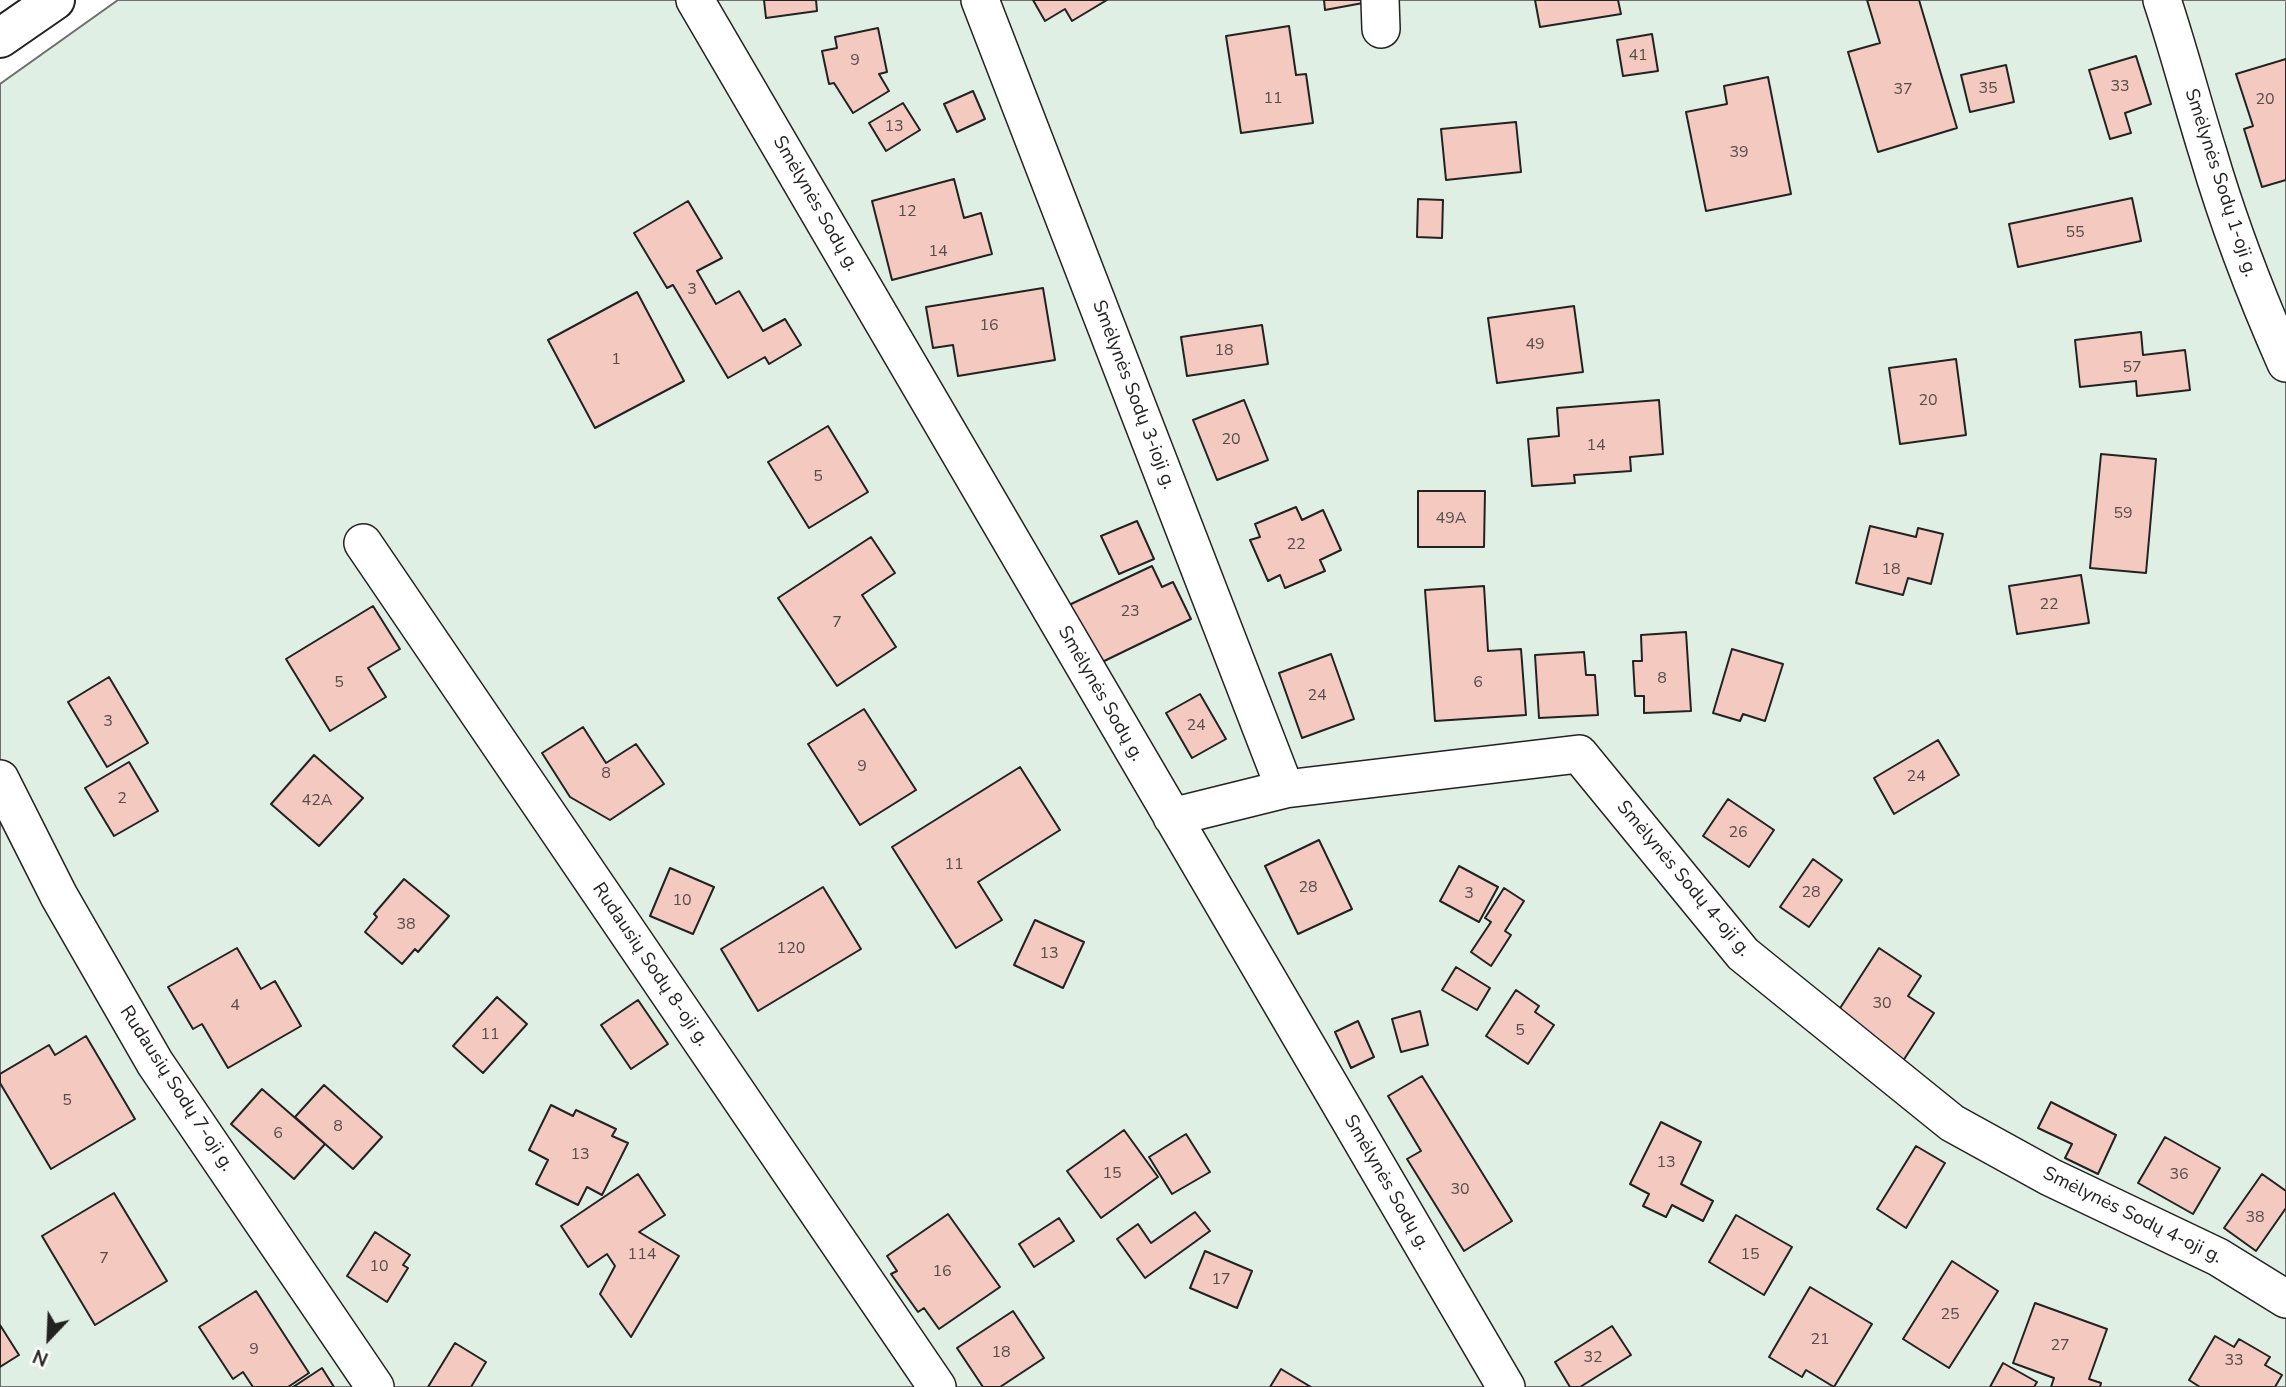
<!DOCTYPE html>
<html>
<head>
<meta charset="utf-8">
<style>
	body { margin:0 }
	#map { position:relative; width:2286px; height:1387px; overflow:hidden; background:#fff; font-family:"Nunito Sans",sans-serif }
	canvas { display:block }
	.north { position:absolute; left:14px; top:1303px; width:70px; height:70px; -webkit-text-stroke:5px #fff; paint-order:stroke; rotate:203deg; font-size:19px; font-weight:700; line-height:28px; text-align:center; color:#222 }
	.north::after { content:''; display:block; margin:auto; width:24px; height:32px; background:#222; clip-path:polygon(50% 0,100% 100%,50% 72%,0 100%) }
</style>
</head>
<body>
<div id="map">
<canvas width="2286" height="1387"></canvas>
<div class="north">N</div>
</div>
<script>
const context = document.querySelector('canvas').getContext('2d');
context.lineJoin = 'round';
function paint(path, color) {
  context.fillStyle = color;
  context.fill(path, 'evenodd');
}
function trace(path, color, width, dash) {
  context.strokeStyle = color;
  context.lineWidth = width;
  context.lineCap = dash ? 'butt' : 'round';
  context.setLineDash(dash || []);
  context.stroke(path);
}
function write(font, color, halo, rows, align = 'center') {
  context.font = font + ' "Nunito Sans",sans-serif';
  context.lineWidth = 5;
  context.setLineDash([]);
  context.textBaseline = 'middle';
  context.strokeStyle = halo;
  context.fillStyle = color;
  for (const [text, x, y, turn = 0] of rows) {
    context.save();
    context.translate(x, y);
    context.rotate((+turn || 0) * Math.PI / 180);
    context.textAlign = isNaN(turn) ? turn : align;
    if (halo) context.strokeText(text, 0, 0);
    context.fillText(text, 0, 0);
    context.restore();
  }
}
const green = new Path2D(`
	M118,0h2168v1387h-2286v-1303z`);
paint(green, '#e0efe3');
trace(green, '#6f6f6f', 2);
const building = new Path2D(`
	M764,0h52l1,11 -51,7z
	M1033,0h74l-35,21 -7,-12 -20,12z
	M1324,0h39v3l-38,7z
	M1535,0h83l3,14 -81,13z
	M1867,0h52l38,128 -79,24 -30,-100 32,-9z
	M1289,26l7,49 10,-1 7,49 -72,10 -15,-97z
	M878,28l9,44 -8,2 10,17 -36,22 -19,-30 -5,1 -7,-33 15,-3 -2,-11z
	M1652,34l6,37 -35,5 -6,-36z
	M2136,56l15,48 -26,9 6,20 -21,6 -21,-69z
	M2286,59v121l-24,7 -18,-58 9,-3 -17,-52z
	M2006,65l8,37 -44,10 -9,-37z
	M1768,77l23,117 -85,17 -20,-99 41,-8 -3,-18z
	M973,91l12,28 -28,13 -13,-28z
	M903,103l17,27 -34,21 -17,-28z
	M1516,122l5,50 -75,8 -5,-51z
	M954,179l10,39 17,-5 11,41 -100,26 -20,-79z
	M2132,198l9,43 -123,26 -9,-43z
	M1418,199l25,1 -1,38 -25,-1z
	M688,201l34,57 -25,13 19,33 23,-13 24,40 22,-12 16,26 -32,19 -4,-7 -37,21 -55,-93 -6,3 -33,-55z
	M1043,288l12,72 -97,16 -5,-31 -20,3 -7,-41z
	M637,292l47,89 -89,47 -47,-88z
	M1574,306l9,66 -86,11 -9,-65z
	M1262,325l6,39 -81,12 -6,-39z
	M2141,332l2,23 42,-5 5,40 -53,6 -1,-15 -56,6 -5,-47z
	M1956,359l10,76 -66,9 -11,-76z
	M1244,400l24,60 -51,20 -24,-60z
	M1659,400l4,54 -33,3 1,14 -57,4 1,8 -43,3 -4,-47 31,-3 -2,-28z
	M828,426l40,66 -59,36 -41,-66z
	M2101,454l55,5 -10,114 -56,-5z
	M1418,491h67l-1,56h-66z
	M1296,507l6,13 21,-10 18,40 -21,10 5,11 -40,17 -5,-13 -12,6 -18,-41 10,-3 -5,-13z
	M1137,521l17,38 -35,15 -18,-38z
	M1870,526l46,11 2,-9 25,6 -12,50 -23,-6 -5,17 -47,-12z
	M871,537l24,36 -33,22 34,52 -59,39 -59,-88z
	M1152,566l10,21 11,-5 18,37 -93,45 -29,-59z
	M2081,575l8,48 -72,11 -8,-48z
	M1484,586l4,65 33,-2 5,66 -91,6 -10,-131z
	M373,606l27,43 -32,19 18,29 -56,34 -44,-72z
	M1686,632l5,79 -47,2v-17h-9l-2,-35h9l-1,-26z
	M1732,649l51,15 -18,57 -22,-7 -3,7 -27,-8z
	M1584,652l2,23h9l3,40 -59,3 -4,-63z
	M1331,654l23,65 -52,19 -23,-65z
	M109,677l39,66 -41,24 -39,-65z
	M1200,694l26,45 -34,19 -26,-45z
	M864,709l52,81 -56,35 -52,-81z
	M583,727l23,36 30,-19 28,40 -54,36 -40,-23 -28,-44z
	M1938,740l21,35 -65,39 -20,-36z
	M314,755l49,43 -44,48 -48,-42z
	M129,762l29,49 -44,25 -29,-48z
	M1020,767l40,63 -82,52 24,38 -46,28 -64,-101z
	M1728,799l46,31 -25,37 -46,-31z
	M1319,840l33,69 -54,25 -33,-68z
	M1813,859l29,21 -33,47 -29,-20z
	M1459,866l39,21 -19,35 -39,-21z
	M670,868l44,19 -21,47 -43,-18z
	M404,879l45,37 -31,36 -3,-3 -13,15 -37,-32 12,-15 -3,-3z
	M823,887l38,62 -103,62 -37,-62z
	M1504,888l20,13 -19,30 6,4 -20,31 -20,-14 20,-30 -6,-4z
	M1035,920l49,22 -21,46 -49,-23z
	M237,948l24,41 14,-8 26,45 -73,42 -26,-44 -9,5 -25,-42z
	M1879,948l42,28 -13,20 26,17 -33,51 -68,-45z
	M1456,967l34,21 -13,22 -35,-20z
	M1516,990l23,16 -4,6 19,13 -26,39 -42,-28z
	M497,997l30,27 -44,49 -30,-27z
	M638,1000l30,44 -37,25 -30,-44z
	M1420,1011l8,34 -27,7 -9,-33z
	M1358,1021l16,36 -23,11 -16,-36z
	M86,1036l49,83 -84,50 -51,-86v-9l49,-29 6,10z
	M1422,1076l90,145 -48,30 -57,-92 14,-8 -33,-55z
	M324,1085l58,52 -29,32 -58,-52z
	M262,1089l63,55 -31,35 -63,-55z
	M2051,1102l65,33 -18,39 -33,-16 7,-14 -34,-16z
	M551,1105l22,11 3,-6 40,19 -4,7 16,7 -26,52 -15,-8 -9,18 -42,-21 12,-24 -19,-10z
	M1661,1122l40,20 -20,42 32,17 -10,20 -31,-16 -6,12 -23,-11 6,-12 -19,-10z
	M1124,1130l34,47 -57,41 -34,-47z
	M1186,1134l24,38 -38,22 -23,-37z
	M2165,1137l55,31 -27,46 -55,-31z
	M1916,1146l29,17 -39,65 -29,-19z
	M638,1174l27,41 -26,17 40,24 -48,81 -31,-43 15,-28 -8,-12 -19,13 -27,-41z
	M2262,1174l24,17v17l-30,43 -32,-23z
	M114,1193l53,88 -72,44 -53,-89z
	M1195,1212l15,19 -65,47 -28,-39 21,-15 13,19z
	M948,1214l52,73 -61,42 -15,-21 -6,4 -27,-38 6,-3 -10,-15z
	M1736,1215l56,32 -28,48 -55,-33z
	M1059,1218l15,23 -40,26 -15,-23z
	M375,1232l35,23 -7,10 5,3 -21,34 -40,-26z
	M1205,1251l47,20 -15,37 -47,-20z
	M1952,1261l46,30 -49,77 -46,-29z
	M1810,1287l62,37 -38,63 -28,-17 -4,7 -33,-20z
	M256,1291l53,82 -21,14h-35l-10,-15 -10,7 -34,-52z
	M2035,1303l72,26 -18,50 12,4 -1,4h-49l3,-9 -41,-15z
	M1013,1311l31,47 -44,29h-17l-26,-39z
	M0,1325l19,30 -19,12z
	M1612,1326l19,29 -51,32h-10l-15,-25z
	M2215,1336l19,11 5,-8 31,18 -5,8 17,10 -7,12h-75l-11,-7z
	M455,1343l31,19 -15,25h-43z
	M2003,1363l34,19 -3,5h-44z
	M322,1368l12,19h-41z
	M1281,1369l30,18h-41z`);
paint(building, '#f3c9c0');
trace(building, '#222', 2);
const minor = new Path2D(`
	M695,0l811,1387
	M980,0l305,789
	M1380,0l1,29
	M2162,0c17,51 30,102 46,153 21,72 48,142 78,210
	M363,543l574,844
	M0,779l59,117 96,167 220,324
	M1172,817l113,-28 294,-35 164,200 209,169 98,54 168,80 68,42`);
const primary = new Path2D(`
	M0,38l55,-38`);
trace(minor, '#222', 40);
trace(primary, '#222', 42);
trace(minor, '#fff', 37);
trace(primary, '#fff', 38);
write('16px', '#564c4a', null, [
	["41",1638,56],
	["9",855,61],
	["33",2120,87],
	["35",1988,89],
	["37",1903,90],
	["11",1273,99],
	["20",2265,100],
	["13",894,127],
	["39",1739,153],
	["12",907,212],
	["55",2075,233],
	["14",938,252],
	["3",692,290],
	["16",989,326],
	["49",1535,345],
	["18",1224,351],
	["1",616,360],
	["57",2132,368],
	["20",1928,401],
	["20",1231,440],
	["14",1596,446],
	["5",818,477],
	["59",2123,514],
	["49A",1451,519],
	["22",1296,545],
	["18",1891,570],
	["22",2049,605],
	["23",1130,612],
	["7",837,623],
	["8",1662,679],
	["5",339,683],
	["6",1478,683],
	["24",1317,696],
	["3",108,722],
	["24",1196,726],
	["9",862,767],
	["8",606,774],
	["24",1916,777],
	["2",122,799],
	["42A",317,801],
	["26",1738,833],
	["11",954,865],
	["28",1308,888],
	["28",1811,893],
	["3",1469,894],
	["10",682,901],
	["38",406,925],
	["120",791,949],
	["13",1049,954],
	["30",1882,1004],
	["4",235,1006],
	["5",1520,1031],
	["11",490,1035],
	["5",67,1101],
	["8",338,1127],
	["6",278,1134],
	["13",580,1155],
	["13",1666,1163],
	["15",1112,1174],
	["36",2179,1175],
	["30",1460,1190],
	["38",2255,1218],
	["114",642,1255],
	["15",1750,1255],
	["7",104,1259],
	["10",379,1267],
	["16",942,1272],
	["17",1221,1280],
	["25",1950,1315],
	["21",1820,1340],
	["27",2060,1346],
	["9",254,1350],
	["18",1001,1353],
	["32",1593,1358],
	["33",2234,1361]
]);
write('19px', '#222', '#fff', [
	["Smėlynės Sodų 1-oji g.",2220,183,72],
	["Smėlynės Sodų g.",815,204,60],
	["Smėlynės Sodų 3-ioji g.",1133,395,69],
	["Smėlynės Sodų g.",1100,694,60],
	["Smėlynės Sodų 4-oji g.",1683,879,50],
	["Rudausių Sodų 8-oji g.",650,965,56],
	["Rudausių Sodų 7-oji g.",176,1089,57],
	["Smėlynės Sodų g.",1386,1183,60],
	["Smėlynės Sodų 4-oji g.",2132,1216,26]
]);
</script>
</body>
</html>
